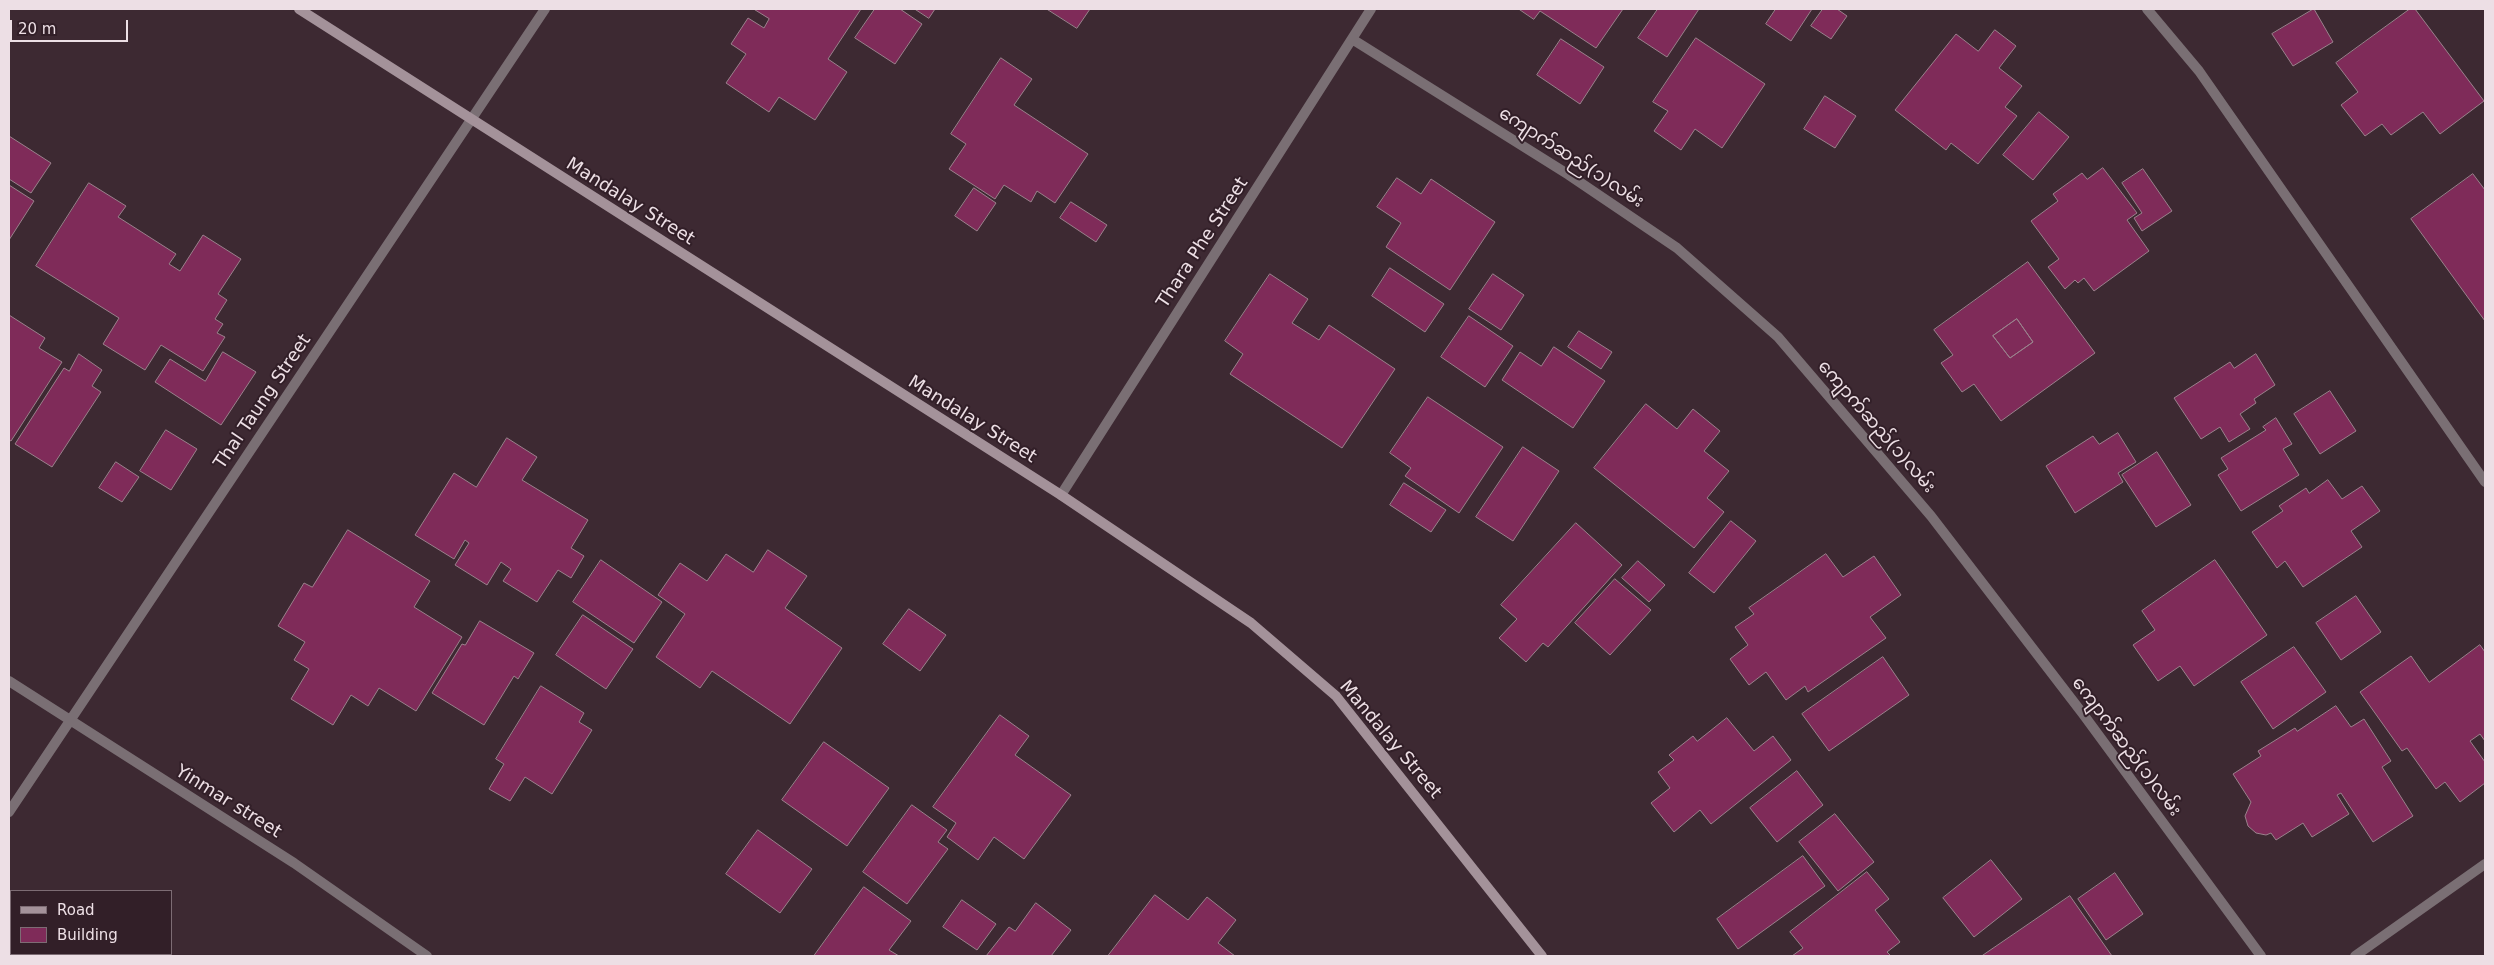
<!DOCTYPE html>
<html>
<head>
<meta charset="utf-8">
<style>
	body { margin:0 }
	#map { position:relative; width:2494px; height:965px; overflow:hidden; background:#3d2932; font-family:"DejaVu Sans",sans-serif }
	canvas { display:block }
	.frame { position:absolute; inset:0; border:10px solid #eddfe5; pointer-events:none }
	.legend { position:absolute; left:10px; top:890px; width:162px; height:65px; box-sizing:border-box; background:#321f28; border:1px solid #7d6c74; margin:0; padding:6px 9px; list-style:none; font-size:15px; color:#eddfe5 }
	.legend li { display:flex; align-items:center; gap:10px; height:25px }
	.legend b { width:25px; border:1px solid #7d6c74 }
	.scale { position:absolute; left:10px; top:20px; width:118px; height:22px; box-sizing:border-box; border:2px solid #eddfe5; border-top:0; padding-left:6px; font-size:15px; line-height:18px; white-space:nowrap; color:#eddfe5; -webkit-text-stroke:4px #321f28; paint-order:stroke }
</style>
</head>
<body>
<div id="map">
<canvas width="2494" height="965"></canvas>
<div class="frame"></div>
<ul class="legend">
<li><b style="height:6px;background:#a4929a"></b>Road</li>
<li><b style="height:14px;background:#7f2b59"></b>Building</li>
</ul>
<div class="scale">20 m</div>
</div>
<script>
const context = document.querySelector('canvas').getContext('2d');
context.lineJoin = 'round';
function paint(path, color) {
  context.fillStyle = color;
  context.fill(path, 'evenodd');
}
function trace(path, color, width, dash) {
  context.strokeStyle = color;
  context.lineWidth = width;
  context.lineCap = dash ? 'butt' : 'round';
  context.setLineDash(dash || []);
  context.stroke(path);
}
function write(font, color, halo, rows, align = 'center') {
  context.font = font + ' "DejaVu Sans","Noto Sans Myanmar",sans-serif';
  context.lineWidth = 4;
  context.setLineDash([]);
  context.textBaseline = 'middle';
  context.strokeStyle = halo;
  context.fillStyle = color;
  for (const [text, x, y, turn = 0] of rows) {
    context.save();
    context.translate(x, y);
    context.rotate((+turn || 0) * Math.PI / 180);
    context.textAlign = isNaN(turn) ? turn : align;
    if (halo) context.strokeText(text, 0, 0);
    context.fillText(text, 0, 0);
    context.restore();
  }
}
const building = new Path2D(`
	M754,9h107l-33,50 19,13 -32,48 -36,-23 -10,15 -43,-29 20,-29 -15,-10 17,-26 16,10 5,-9z
	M875,9h25l22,15 -27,40 -40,-26z
	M915,9h20l-6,9z
	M1047,9h43l-13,19z
	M1519,9h104l-27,39 -56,-37 -6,8z
	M1658,9h41l-32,48 -29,-19z
	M1776,9h36l-21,32 -25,-17z
	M1823,9h14l10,7 -16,23 -20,-13z
	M2314,9l19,33 -40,24 -21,-32z
	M2410,9h5l69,92 -44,33 -17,-22 -32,23 -9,-11 -17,12 -24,-31 17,-13 -22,-29z
	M1995,30l21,16 -17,22 23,18 -17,21 12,9 -39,48 -27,-21 -5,7 -51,-40 61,-76 22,17z
	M1696,38l69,46 -43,64 -27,-19 -14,21 -27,-19 14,-20 -15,-9z
	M1561,39l43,28 -24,37 -43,-29z
	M1001,58l31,21 -18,26 74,49 -33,49 -18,-12 -6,11 -27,-17 -9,14 -46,-30 17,-25 -15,-10z
	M1825,96l31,20 -21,32 -31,-19z
	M2039,112l30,25 -36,43 -30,-25z
	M9,136l42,27 -20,30 -22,-14z
	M2103,168l34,45 -10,7 22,31 -55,40 -10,-13 -6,5 -3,-3 -10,9 -17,-22 11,-8 -28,-38 27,-20 -5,-7 29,-21 5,6z
	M2143,169l29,42 -30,20 -8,-13 8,-5 -20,-30z
	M2473,174l12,16v131l-74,-102z
	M1397,178l24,16 10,-15 64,43 -45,68 -64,-43 15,-24 -24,-16z
	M89,183l37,23 -8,11 58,37 -7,10 11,7 23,-36 38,24 -23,35 9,6 -12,19 8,5 -6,9 8,4 -22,34 -42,-26 -16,25 -42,-26 16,-26 -83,-52z
	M9,185l25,16 -25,39z
	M974,188l22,15 -19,28 -22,-15z
	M1071,202l36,23 -11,17 -36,-24z
	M2028,262l67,91 -94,68 -27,-37 -12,8 -21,-29 12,-8 -19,-25zM2017,319l16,23 -23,16 -17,-22z
	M1390,268l54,36 -19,28 -53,-36z
	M1270,274l38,25 -16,24 27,17 10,-15 66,44 -53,79 -112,-74 13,-20 -18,-13z
	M1493,274l31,21 -23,35 -32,-21z
	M9,315l36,23 -6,10 23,14 -51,79 -2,-1z
	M1469,316l44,30 -28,41 -44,-30z
	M2017,319l16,23 -23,16 -17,-22z
	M1579,331l33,21 -11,17 -33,-22z
	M1554,347l51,34 -32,47 -71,-48 18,-28 21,14z
	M223,352l33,20 -35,53 -66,-43 15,-23 35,22z
	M79,354l23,16 -10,16 9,6 -49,75 -37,-23 49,-76 5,3z
	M2256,354l19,31 -21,14 2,4 -16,11 10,15 -21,13 -9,-15 -19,12 -27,-41 56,-36 4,6z
	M2330,391l26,40 -36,23 -26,-40z
	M1428,397l75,50 -44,66 -54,-37 6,-8 -21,-15z
	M1646,404l31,25 16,-20 27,22 -16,20 25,20 -22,27 17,14 -30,36 -100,-80z
	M2276,418l16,26 -9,5 16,26 -58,36 -23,-36 10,-6 -7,-11 45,-28 -3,-3z
	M166,430l31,19 -26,41 -31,-19z
	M2118,433l18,29 -18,11 5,9 -48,31 -29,-47 47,-30 6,8z
	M507,438l30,19 -15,23 66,40 -17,28 13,8 -13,22 -13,-8 -21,32 -34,-21 8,-12 -10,-7 -14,23 -32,-20 14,-22 -4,-3 -11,19 -39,-24 39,-62 22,14z
	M1523,447l36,24 -46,70 -37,-24z
	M2157,452l34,53 -35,22 -34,-52z
	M116,462l23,15 -17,25 -23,-14z
	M2328,480l14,19 20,-13 18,25 -29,20 11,16 -59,40 -18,-26 -8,7 -25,-36 31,-21 -4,-5 27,-18 3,5z
	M1404,483l42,27 -15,22 -41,-27z
	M1731,521l25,20 -42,52 -25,-20z
	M1576,523l46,42 -74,82 -5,-4 -17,19 -27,-24 18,-19 -16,-14z
	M348,530l82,51 -16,26 48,30 -46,74 -37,-23 -11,18 -17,-11 -18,30 -42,-26 18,-30 -15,-9 11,-18 -27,-16 26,-43 8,4z
	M768,550l39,26 -22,32 57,40 -52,76 -78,-53 -12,17 -44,-31 29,-43 -27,-19 22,-32 27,18 19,-27 27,18z
	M1826,554l17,23 31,-21 27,39 -31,22 16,21 -78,54 -3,-6 -19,14 -20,-28 -17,13 -19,-26 18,-14 -13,-18 19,-13 -5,-6z
	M601,560l61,42 -28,41 -61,-41z
	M2215,560l52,75 -73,51 -14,-20 -22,15 -25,-36 22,-15 -13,-19z
	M1638,561l27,24 -16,17 -27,-24z
	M1615,579l36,31 -41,45 -35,-32z
	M2356,596l25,36 -40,28 -25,-37z
	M909,609l37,26 -26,36 -37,-27z
	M583,615l50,34 -27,40 -50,-34z
	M480,621l54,32 -16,26 -4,-3 -30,49 -52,-32 30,-49 3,1z
	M2480,645l5,7v89l-5,-7 -10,7 15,21v21l-25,19 -15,-20 -9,7 -29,-41 -5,3 -42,-59 51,-36 18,26z
	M2294,647l32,45 -53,37 -32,-47z
	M1883,657l26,38 -80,56 -27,-37z
	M541,686l43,27 -5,9 13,8 -40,64 -27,-17 -15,24 -21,-12 15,-25 -8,-5z
	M2336,706l15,21 13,-8 27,42 -9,6 31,49 -40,26 -32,-49 -4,2 12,19 -37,23 -9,-14 -27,17 -5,-7 -5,2 -10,-2 -8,-7 -3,-10 6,-14 -18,-28 28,-18 -3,-5 37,-23 2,3z
	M1000,715l29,21 -14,19 56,40 -47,64 -30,-22 -16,23 -31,-23 9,-14 -23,-16z
	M1727,718l27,33 19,-15 18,24 -80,64 -11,-14 -26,22 -23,-29 19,-15 -12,-16 16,-12 -5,-5 24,-19 4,5z
	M824,742l65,46 -42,58 -65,-46z
	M1797,771l26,34 -46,37 -27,-34z
	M912,805l35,25 -9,12 10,7 -41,55 -44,-32z
	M1835,814l39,48 -36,29 -39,-49z
	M758,830l54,39 -32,44 -54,-39z
	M1803,856l22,30 -87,63 -21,-30z
	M1991,860l31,39 -48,38 -31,-39z
	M1867,872l22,27 -14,11 25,32 -13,10 4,4h-99l11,-8 -13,-16z
	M2115,873l28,41 -37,26 -28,-41z
	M864,887l47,34 -22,29 10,6h-85z
	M1155,895l33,25 19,-23 29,23 -18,23 17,13h-127z
	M2070,896l42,60h-130z
	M962,900l34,24 -19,26 -34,-23z
	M1036,903l35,27 -20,26h-65l23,-29 6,4z
	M38,954h41l-2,2h-41z`);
paint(building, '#7f2b59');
trace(building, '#9a818c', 1);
trace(new Path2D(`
	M2147,9l52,62 286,411
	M1352,39l217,136 108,73 101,89 153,179 152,198 178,242
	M1061,495l310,-486
	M9,681l285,182 133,93
	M9,812l536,-803
	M2355,956l130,-92`), '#7a6f74', 10);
trace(new Path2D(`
	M299,9l762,486 190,128 85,73 206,260`), '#a4929a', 10);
write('18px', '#eddfe5', '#321f28', [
	["ကျောက်ဆည်(၁)လမ်း",1571,158,33],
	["Mandalay Street",630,202,32],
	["Thara Phe Street",1203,243,-57],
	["Thal Taung Street",263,402,-56],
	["Mandalay Street",972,420,32],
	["ကျောက်ဆည်(၁)လမ်း",1876,427,49],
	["Mandalay Street",1390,740,50],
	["ကျောက်ဆည်(၁)လမ်း",2126,747,53],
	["Yinmar street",228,802,32]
]);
</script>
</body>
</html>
